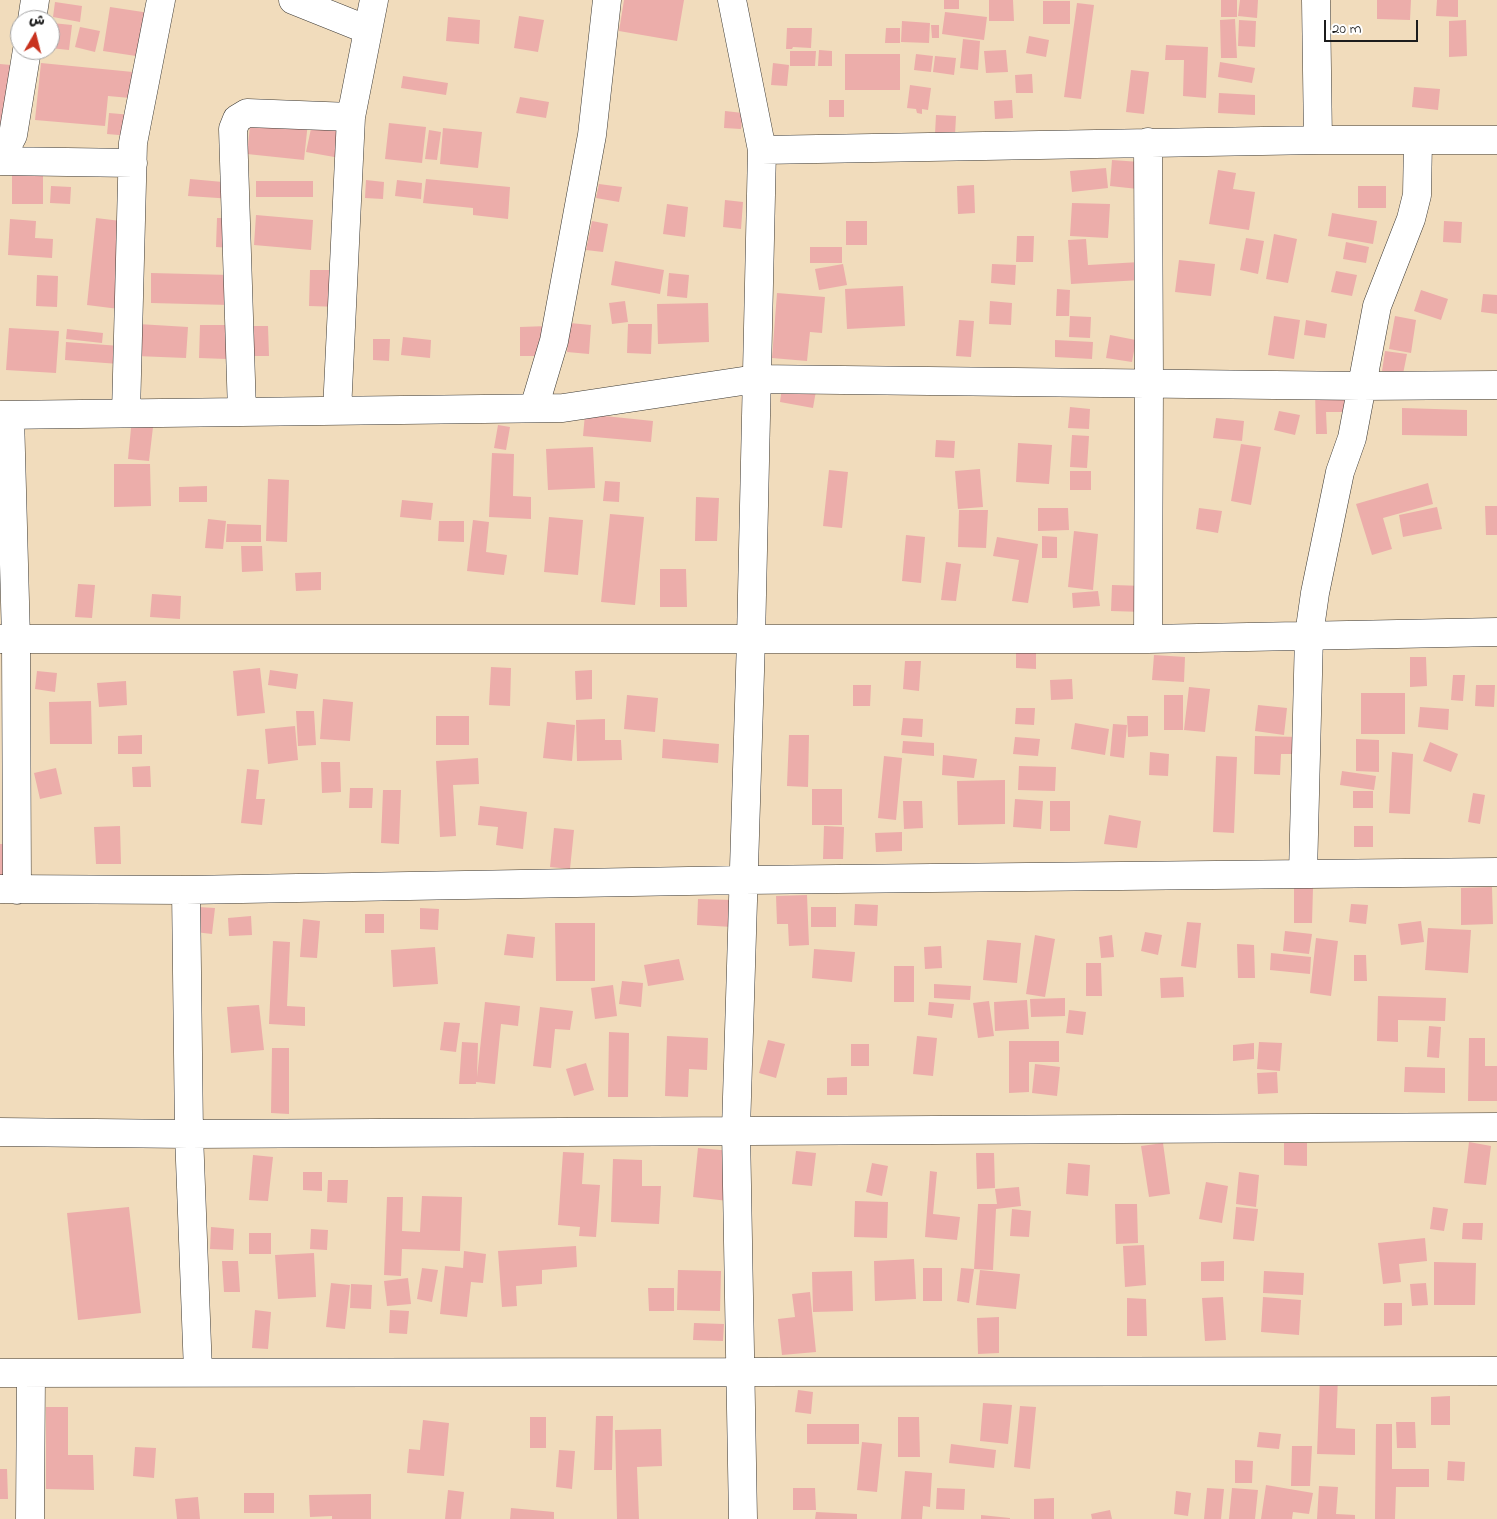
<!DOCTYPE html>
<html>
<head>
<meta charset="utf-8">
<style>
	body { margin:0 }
	#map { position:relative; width:1497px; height:1519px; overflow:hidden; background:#f1dcbc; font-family:"Indie Flower","Playpen Sans Arabic",sans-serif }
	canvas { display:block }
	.north { position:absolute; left:10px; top:10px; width:50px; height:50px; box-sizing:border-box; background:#fff; border:1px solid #a4a4a4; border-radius:50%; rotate:8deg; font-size:14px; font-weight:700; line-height:20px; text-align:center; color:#1c1c1c }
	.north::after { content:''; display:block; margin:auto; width:18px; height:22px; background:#c8321e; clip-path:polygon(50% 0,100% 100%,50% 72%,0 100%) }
	.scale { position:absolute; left:1324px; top:20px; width:94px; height:22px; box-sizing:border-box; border:2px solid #1c1c1c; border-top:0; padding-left:6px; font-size:15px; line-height:18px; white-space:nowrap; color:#1c1c1c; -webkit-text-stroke:4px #fff; paint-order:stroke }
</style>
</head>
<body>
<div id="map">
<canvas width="1497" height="1519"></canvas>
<div class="north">ش</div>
<div class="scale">20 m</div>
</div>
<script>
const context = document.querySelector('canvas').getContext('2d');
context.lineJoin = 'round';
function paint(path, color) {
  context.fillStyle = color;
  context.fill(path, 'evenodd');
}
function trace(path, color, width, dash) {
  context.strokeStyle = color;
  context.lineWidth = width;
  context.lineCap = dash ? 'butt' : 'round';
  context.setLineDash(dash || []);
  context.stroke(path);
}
paint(new Path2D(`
	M624,0h60l-7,41 -58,-10z
	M944,0h15v9h-15z
	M989,0h24l1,21h-25z
	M1221,0h16v17h-16z
	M1240,0h18l-1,18 -19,-2z
	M1377,0h34l-1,20 -33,-1z
	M1437,0h21v17l-22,-1z
	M1043,1h27v23h-27z
	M55,2l27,4 -2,16 -27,-5z
	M1077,3l17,2 -13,94 -17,-2z
	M110,7l46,7 -7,44 -46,-7z
	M945,12l42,5 -3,23 -42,-6z
	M519,16l25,4 -6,32 -24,-4z
	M448,17l32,3 -1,24 -33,-3z
	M1235,19l2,39h-16l-1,-38z
	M1239,20l17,1 -1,26 -17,-1z
	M1466,20l1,36 -18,1v-36z
	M902,21l28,2 -1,20 -28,-1z
	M52,23l20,2 -3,25 -19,-2z
	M931,25h8v13h-7z
	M80,27l20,4 -5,21 -20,-5z
	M787,28h25l-1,20 -18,-1 -1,2h-6z
	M886,28h14v15h-15z
	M1029,36l20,4 -3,17 -20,-4z
	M963,39l17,2 -2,29 -18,-2z
	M1166,45l42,2 -2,51 -23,-2 1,-36h-19z
	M819,50l13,1v15h-14z
	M1006,50l2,22 -22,1 -2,-22z
	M790,51h26l-1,15h-25z
	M845,54h55v36h-55z
	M916,54l17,2 -2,16 -17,-2z
	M935,56l21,2 -2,17 -21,-3z
	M1220,62l35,6 -3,15 -34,-6z
	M41,63l92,9 -3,26 -22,-2 -3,30 -70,-6z
	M773,63l16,2 -2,21 -16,-1z
	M0,64l11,1 -6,60h-5z
	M1131,70l18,2 -5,42 -18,-2z
	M1032,74l1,19h-17l-1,-18z
	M403,76l45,7 -2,12 -45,-7z
	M910,85l21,3 -3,22 -6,-1v5l-5,-1 -1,-4 -9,-1z
	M1414,87l26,2 -2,21 -26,-3z
	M1219,93l36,2v20l-37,-2z
	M520,97l29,5 -3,16 -30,-5z
	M829,100h15v17h-15z
	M1012,100l1,18 -18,1 -1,-18z
	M725,111l18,2 -2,16 -17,-1z
	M109,113l23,2 -2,21 -23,-2z
	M936,115l20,1 -1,19 -20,-1z
	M251,116l57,6 -4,38 -57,-6z
	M389,123l37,4 -4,36 -37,-4z
	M312,124l33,6 -5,28 -34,-6z
	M443,128l39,4 -4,36 -38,-4z
	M429,130l12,2 -4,28 -12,-1z
	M1112,160l28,2 -2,27 -28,-3z
	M12,166h31v38h-31z
	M1106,168l2,20 -36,4 -2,-21z
	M1218,170l18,3 -3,16 22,3 -6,38 -40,-6z
	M190,179l44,4 -1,16 -45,-3z
	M426,179l84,8 -2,32 -35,-4v-7l-50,-5z
	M366,180l18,2 -1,17 -18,-1z
	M397,180l25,3 -1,16 -26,-3z
	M256,181h57v16h-57z
	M599,184l23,3 -3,15 -23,-4z
	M974,185l1,28 -17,1 -1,-28z
	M51,186l20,1 -1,17 -20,-1z
	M1358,186h28v22h-28z
	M725,200l18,2 -2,27 -18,-2z
	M1072,203l38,1 -2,34 -38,-2z
	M667,204l21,3 -3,30 -22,-3z
	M1332,213l45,8 -4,23 -45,-8z
	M256,215l57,5 -2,30 -57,-5z
	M96,218l33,4 -10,87 -32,-4z
	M217,218h16l-1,30 -16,-1z
	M10,219l26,2 -1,17 18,1 -1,19 -44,-3z
	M592,221l16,3 -5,28 -17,-2z
	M846,221h21v24h-21z
	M1444,221l18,1 -1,21 -18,-1z
	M1274,234l23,5 -9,44 -22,-4z
	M1017,236h17l-1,26h-17z
	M1246,238l18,3 -6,33 -18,-4z
	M1086,239l2,26 52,-3 1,18 -70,4 -3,-44z
	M1346,242l23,5 -3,16 -23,-4z
	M810,247h32v16h-32z
	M1179,260l36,4 -4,32 -36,-4z
	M615,261l49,9 -4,24 -49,-9z
	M843,264l4,21 -28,5 -4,-21z
	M992,264l24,1 -1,20 -24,-2z
	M310,270h32l-1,37 -32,-1z
	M1336,271l21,4 -5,21 -21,-4z
	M151,273l79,2 -1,30 -78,-2z
	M669,273l20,2 -2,23 -20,-2z
	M37,275l21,1 -1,31 -21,-1z
	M903,286l2,40 -58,3 -2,-40z
	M1057,289l13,1 -1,26h-13z
	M1421,290l27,9 -7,21 -27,-9z
	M777,293l48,4 -3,36 -12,-1 -3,29 -35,-3z
	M1483,294l14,1v19l-16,-2z
	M625,301l3,21 -16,2 -3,-21z
	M990,301l22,2 -1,22 -22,-1z
	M708,303l1,39 -51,2 -1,-40z
	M1070,316l21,1 -1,21 -21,-1z
	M1274,316l26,4 -6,39 -26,-4z
	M1395,316l21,4 -5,33 -22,-4z
	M959,320l15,1 -3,36 -15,-1z
	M1306,320l21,4 -2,14 -21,-3z
	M570,323l21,2 -2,29 -22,-2z
	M138,324l50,3 -2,31 -50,-2z
	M628,324h24l-1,30 -24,-1z
	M200,325h28l-1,34 -28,-1z
	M246,326h22l1,30h-23z
	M548,326l1,30h-29v-29z
	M9,328l50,3 -3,42 -50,-3z
	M67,329l36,4 -1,10 -36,-4z
	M1110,335l26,5 -4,22 -26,-4z
	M403,337l28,3 -1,18 -29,-3z
	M373,339h17l-1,22 -16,-1z
	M1055,340l38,2 -1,17 -37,-2z
	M66,342l54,4 -1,18 -54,-4z
	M1385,351l22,3 -4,20 -21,-3z
	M783,380l34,5 -4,23 -33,-6z
	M1357,389l1,23h-32l1,22h-11l-1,-44z
	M1070,407l20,2 -1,20 -21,-1z
	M133,408l22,2 -6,51 -21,-2z
	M1402,408l65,2v26l-65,-1z
	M1279,411l21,4 -5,20 -21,-5z
	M585,414l68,7 -2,21 -68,-6z
	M1216,418l28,3 -2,20 -29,-3z
	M498,425l12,2 -4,23 -12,-2z
	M1072,435l17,1 -2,32 -17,-1z
	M936,440l19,1 -1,17 -19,-1z
	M1018,443l34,2 -3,39 -33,-2z
	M1241,444l20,3 -10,58 -20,-4z
	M593,447l2,41 -47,2 -2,-41z
	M492,453l22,1 -1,42 18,1v22l-42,-2z
	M114,464h36l1,42 -37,1z
	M980,469l3,38 -25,2 -3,-38z
	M829,470l19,2 -6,56 -19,-2z
	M1070,471h21v19h-21z
	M268,479l21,1 -2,62 -21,-1z
	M605,481l15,1 -1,20 -16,-1z
	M1428,483l5,21 -50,14 9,31 -20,6 -16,-51z
	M207,486v16h-28v-15z
	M696,497l23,1 -2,43h-22z
	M402,500l31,3 -2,17 -31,-3z
	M1485,506h12v29h-11z
	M1437,507l5,22 -39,8 -4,-22z
	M1038,508h30l1,22 -31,1z
	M1199,508l23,3 -4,22 -22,-4z
	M959,510h29l-2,38 -28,-1z
	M610,514l34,3 -9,88 -34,-3z
	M549,517l34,3 -5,55 -34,-3z
	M208,519l18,2 -3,28 -18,-1z
	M473,520l16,2 -3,30 21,3 -3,20 -37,-4z
	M439,521h25v21l-26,-1z
	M227,524l34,1v17h-35z
	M1074,531l24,3 -5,56 -25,-3z
	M906,535l19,2 -4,46 -19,-2z
	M1042,536l15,1v21h-15z
	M997,537l41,7 -10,59 -16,-2 7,-41 -26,-4z
	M241,546h21l1,25 -21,1z
	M946,562l15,2 -5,37 -15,-1z
	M660,569h26l1,38h-27z
	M321,572v18l-25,1 -1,-18z
	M78,584l17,1 -3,33 -17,-1z
	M1112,585l33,1 -1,26 -33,-1z
	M1098,591l2,15 -27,2 -1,-15z
	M152,594l29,2 -1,23 -30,-2z
	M1016,647h20v22l-20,-1z
	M1154,655l31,2 -1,25 -32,-2z
	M1410,657h16l1,29 -17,1z
	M905,661h16l-2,30 -16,-2z
	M491,667l20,1 -1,38 -21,-1z
	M260,668l5,45 -28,3 -4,-45z
	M270,670l28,4 -2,15 -28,-4z
	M592,670v29l-16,1 -1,-29z
	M37,671l20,2 -2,19 -20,-3z
	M1453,675h12l-2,26 -12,-1z
	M1072,679l1,20 -22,1 -1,-20z
	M126,681l1,24 -28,2 -2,-24z
	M853,685h18l-1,21h-17z
	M1476,685h19l-1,22 -19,-1z
	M1189,687l21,2 -5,43 -21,-2z
	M1361,693h44v41h-44z
	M627,695l31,3 -3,34 -31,-3z
	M1164,695h19v35h-19z
	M323,699l30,3 -3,39 -30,-2z
	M91,701l1,43h-42l-1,-42z
	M1258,705l29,3 -3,27 -29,-4z
	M1420,707l29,2 -1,21 -30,-3z
	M1016,708h19l-1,17 -19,-1z
	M296,711h18l2,34 -18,1z
	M436,716h33v29h-33z
	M1127,716h21v20l-20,1z
	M903,718l20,1 -1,18 -21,-2z
	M605,719v21h16l1,20 -45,1 -1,-41z
	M547,722l28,3 -3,36 -29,-3z
	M1075,723l34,6 -4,26 -34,-6z
	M1113,724l14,1 -3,33 -14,-2z
	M295,726l3,34 -30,4 -3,-35z
	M142,735v19h-24v-18z
	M789,735h20l-1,52 -21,-1z
	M1255,736l45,1 -1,17h-18l-1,21 -26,-1z
	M1015,737l25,2 -2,17 -25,-2z
	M663,739l56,5 -1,19 -56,-5z
	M1356,739l23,1v32l-23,-1z
	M903,741l31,2v13l-32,-3z
	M1430,742l28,12 -7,18 -28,-11z
	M1150,752l19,2 -1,22 -19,-1z
	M1392,752l21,2 -3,60 -21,-1z
	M943,755l34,4 -3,19 -32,-3z
	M884,756l18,2 -6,62 -18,-2z
	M1216,756l21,1 -3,76 -21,-1z
	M478,758l1,26 -26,1 3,51 -16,1 -4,-76z
	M321,762h19l1,30 -19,1z
	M150,766l1,21h-18l-1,-20z
	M1019,766l37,1 -1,24 -37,-1z
	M56,768l6,26 -22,5 -6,-26z
	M247,769l12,1 -3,29h9l-3,26 -21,-2z
	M1342,771l34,5 -2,14 -34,-5z
	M1005,780v44l-47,1 -1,-44z
	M350,788h23l-1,20h-23z
	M812,789h30v36h-30z
	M383,790h18l-2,54 -18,-1z
	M1353,791h20v17h-20z
	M1473,793l12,2 -5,29 -12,-2z
	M1015,799l28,2 -2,28 -28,-2z
	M903,801h19l1,27 -19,1z
	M1050,801h20v30h-20z
	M480,806l47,6 -4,37 -27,-4 2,-18 -20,-2z
	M1109,815l32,6 -4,27 -33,-4z
	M120,826l1,38h-25l-2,-37z
	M824,826l20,1 -1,32h-20z
	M1354,826h19v21h-19z
	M554,828l20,2 -4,39 -20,-2z
	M902,832v19l-26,1 -1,-19z
	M0,844h6l-2,36h-4z
	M1492,887l1,37 -32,1v-37z
	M1294,888h19l-1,35h-18z
	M807,895l2,50 -20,1 -1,-22h-11l-1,-28z
	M698,899l36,1 -1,27 -36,-2z
	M855,904l23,1 -1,21 -23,-1z
	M1351,904l17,1 -2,19 -17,-2z
	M198,907l17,1 -3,26 -17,-2z
	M811,907h25v20h-25z
	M420,908l19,1 -1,21 -18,-1z
	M365,914h19v19h-19z
	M251,916l1,19 -23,1 -1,-18z
	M303,919l17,2 -3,37 -17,-1z
	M1421,921l3,21 -23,3 -3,-21z
	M1187,922l14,1 -5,45 -15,-2z
	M555,923h40v58h-39z
	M1428,928l43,2 -3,43 -43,-3z
	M1285,931l27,3 -3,20 -26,-3z
	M1145,932l17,3 -4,20 -17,-4z
	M507,934l28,3 -2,21 -29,-3z
	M1035,935l20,4 -10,58 -19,-3z
	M1112,935l2,22 -13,1 -2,-21z
	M1316,938l22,3 -7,55 -21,-3z
	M987,940l34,3 -4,40 -34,-3z
	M273,941l17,1 -3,64 18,1v19l-36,-2z
	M1237,944l17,1 1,33h-17z
	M941,946l1,22 -17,1 -1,-22z
	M435,947l3,37 -45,3 -2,-37z
	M814,949l41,3 -3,30 -40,-4z
	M1271,953l40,4 -1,17 -40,-4z
	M1354,955h12l1,26h-13z
	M679,959l5,21 -36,6 -4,-21z
	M1086,963h15l1,33h-16z
	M894,966h20v36h-20z
	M1183,977l1,20 -23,1 -1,-20z
	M622,981l21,2 -2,24 -22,-3z
	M934,984l37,2 -1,14 -36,-2z
	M613,985l4,31 -22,3 -4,-31z
	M1378,996l68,2 -1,23 -47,-1v22l-21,-1z
	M1065,998v18l-34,1 -1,-18z
	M1027,1000l2,29 -34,2 -1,-29z
	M989,1001l5,35 -16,2 -5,-35z
	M485,1002l35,4 -2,20 -17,-2 -6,60 -19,-2v2h-17l3,-42 16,1 -1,34z
	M929,1002l25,2 -2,14 -24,-3z
	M259,1005l5,45 -33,3 -4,-46z
	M540,1007l33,4 -3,19 -15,-1 -4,39 -18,-2z
	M1069,1010l17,2 -3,23 -17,-2z
	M444,1022l16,1 -4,29 -16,-2z
	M1429,1026l12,1 -2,31 -12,-1z
	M609,1032l20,1 -1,64h-20z
	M667,1036l41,2 -1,32 -18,-1 -1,28 -23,-1z
	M917,1036l20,2 -4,38 -20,-2z
	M1469,1038h16v28h12v35h-29z
	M768,1040l17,4 -9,34 -17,-5z
	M1009,1041h50v21h-30v30l-20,1z
	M1259,1042l23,1 -2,28 -23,-2z
	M1254,1043v16l-21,2v-16z
	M851,1044h18v22h-18z
	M272,1048h17v66l-18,-1z
	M586,1063l8,27 -20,6 -8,-27z
	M1035,1064l25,3 -3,29 -25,-3z
	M1405,1067l40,1v25l-41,-1z
	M1277,1072l1,21 -20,1 -1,-21z
	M847,1077v18h-20v-17z
	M1469,1142l22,4 -5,39 -22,-2z
	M1163,1143l7,51 -21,3 -8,-51z
	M1284,1143h23v23l-23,-1z
	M698,1148l45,4 -6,50 -44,-5z
	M796,1151l20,2 -4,33 -20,-2z
	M563,1152l21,1 -2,31 18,1 -4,52 -17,-1 1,-9 -22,-2z
	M976,1153h18l1,35 -18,1z
	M253,1155l20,2 -5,44 -19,-1z
	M613,1159l29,1v26h19l-2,38 -48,-2z
	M872,1163l16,3 -6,30 -16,-4z
	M1068,1163l22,2 -2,31 -22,-2z
	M930,1171l7,1 -4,42 27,3 -3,23 -32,-3z
	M303,1172h19v19l-19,-1z
	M1239,1172l20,3 -3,32 -20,-3z
	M328,1180h20l-1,23 -20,-1z
	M1206,1182l22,4 -6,37 -23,-4z
	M1019,1187l2,19 -25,3 -3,61 -19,-1 4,-65h19l-2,-15z
	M422,1196l40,1 -2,54 -58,-2 -1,27 -17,-1 3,-78h16l-1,34 18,1z
	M855,1201l33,1 -1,36 -33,-1z
	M1115,1204h22l1,39 -22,1z
	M129,1207l12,106 -63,7 -11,-107z
	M1236,1207l22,2 -4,32 -21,-2z
	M1433,1207l15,2 -4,22 -14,-2z
	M1012,1209l19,2 -2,26 -19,-1z
	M1463,1223h20l-1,17 -20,-1z
	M211,1227l23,2 -1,21 -23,-1z
	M311,1229l17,1 -1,20 -17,-1z
	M249,1233h22v21h-22z
	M1425,1238l2,23 -28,3 2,18 -18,2 -5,-41z
	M1144,1245l2,40 -21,2 -2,-41z
	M576,1246l1,21 -35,3v14l-26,2 1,20 -15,1 -4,-56z
	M464,1251l22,3 -3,29 -12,-1 -4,35 -27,-3 5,-48 18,2z
	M314,1253l2,44 -38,2 -3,-44z
	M914,1259l2,40 -41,2 -1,-40z
	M222,1261h16l2,31h-16z
	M1224,1261v20h-23v-19z
	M1434,1262l42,1 -1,42h-41z
	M422,1268l16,2 -6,32 -15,-3z
	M923,1268h19v33h-19z
	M961,1268l13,1 -5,34 -12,-2z
	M678,1270l43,1 -1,40 -43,-1z
	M980,1270l40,4 -4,35 -40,-4z
	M852,1271l1,40 -40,1 -1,-40z
	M1264,1271l40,2 -1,22 -40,-2z
	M408,1278l3,26 -24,2 -3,-25z
	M331,1283l19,2 -5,44 -19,-2z
	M1426,1283l2,22 -16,1 -2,-22z
	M351,1284l21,1 -1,24 -21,-1z
	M648,1288h26v23h-25z
	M810,1292l6,60 -34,3 -4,-36 17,-2 -3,-23z
	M1223,1297l3,43 -21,1 -3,-43z
	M1263,1297l38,3 -2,35 -38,-3z
	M1127,1298l19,1 1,37h-20z
	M1384,1303h18v22l-18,1z
	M255,1310l16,2 -3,37 -16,-1z
	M390,1310l19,1 -2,23 -18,-1z
	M999,1317v36l-21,1 -1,-36z
	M694,1323l30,1 -1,17 -30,-1z
	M1320,1376l18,1 -2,51 19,1v26l-38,-1z
	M798,1390l15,2 -2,22 -16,-2z
	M1450,1396v29h-19v-28z
	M983,1403l29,2 -4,39 -28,-3z
	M1020,1406l16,1 -6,62 -16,-2z
	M46,1407h22v48h25l1,35 -48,-1z
	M596,1416h17l-1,54h-18z
	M530,1417h16v31h-16z
	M898,1417h21l1,40h-22z
	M423,1420l26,3 -5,53 -37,-3 2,-24 11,1z
	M1396,1422h19l1,26h-19z
	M807,1424h52v20h-52z
	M1376,1424h16v45h37v18h-33l-1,32h-20z
	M661,1429l1,37 -25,1 2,52h-22l-2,-89z
	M1259,1432l22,2 -2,15 -22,-2z
	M862,1442l20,2 -5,48 -20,-2z
	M951,1444l45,6 -2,18 -45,-5z
	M1292,1446h20l-2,40h-19z
	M135,1447l21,1 -2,30 -21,-2z
	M559,1450l16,1 -3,38 -16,-2z
	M1235,1460l18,1 -1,22h-17z
	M1448,1461l17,1 -1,19 -17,-1z
	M0,1469h7l1,30h-8z
	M905,1471l27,2 -2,34 -7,-1 -1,13h-21z
	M1266,1485l47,8 -4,21 -16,-2 -1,7h-31z
	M1319,1486l19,1 -2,27 19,1v4h-38z
	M793,1488h22l1,22h-23z
	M937,1488l28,1 -1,21 -28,-1z
	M1207,1488l17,1 -3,30h-17z
	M1232,1488l26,2 -3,29h-26z
	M448,1490l16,2 -3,27h-16z
	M1176,1491l15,2 -3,23 -14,-2z
	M244,1493h30v20h-30z
	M371,1494v25h-39v-3l-22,1 -1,-22z
	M198,1497l2,22h-23l-2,-20z
	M1054,1498v21h-20v-20z
	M511,1508l43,4v7h-44z
	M1110,1510l2,9h-20l-1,-5z
	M816,1512l41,2v5h-42z
	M981,1515l29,3v1h-29z`), '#ecadaa');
const minor = new Path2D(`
	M293,0l75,30
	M732,0l30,150 -11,489 -15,491 7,389
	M1316,0l2,140
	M32,20l3,-20
	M1148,142l1,241 -1,256
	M762,150l556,-10h179
	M0,160l13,-25 14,-85
	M0,161l133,2
	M534,408l20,-67 38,-206 15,-135
	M337,411l14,-294 23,-117
	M242,412l-9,-283 4,-10 10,-6 104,4
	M126,413l7,-270 28,-143
	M0,415l563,-7 193,-29 605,7 136,-1
	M10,416l6,223 1,251
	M0,639h1148l349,-7
	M1303,874l6,-239 6,-42 25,-121 12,-34 25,-132 34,-87 6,-24 1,-54
	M0,889l186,1 558,-10 753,-8
	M186,890l3,244 9,238
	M0,1132l189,2 1308,-7
	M0,1373l1497,-2
	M30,1519l1,-146`);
trace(minor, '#3c3934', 29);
trace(minor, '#fff', 28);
</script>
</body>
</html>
